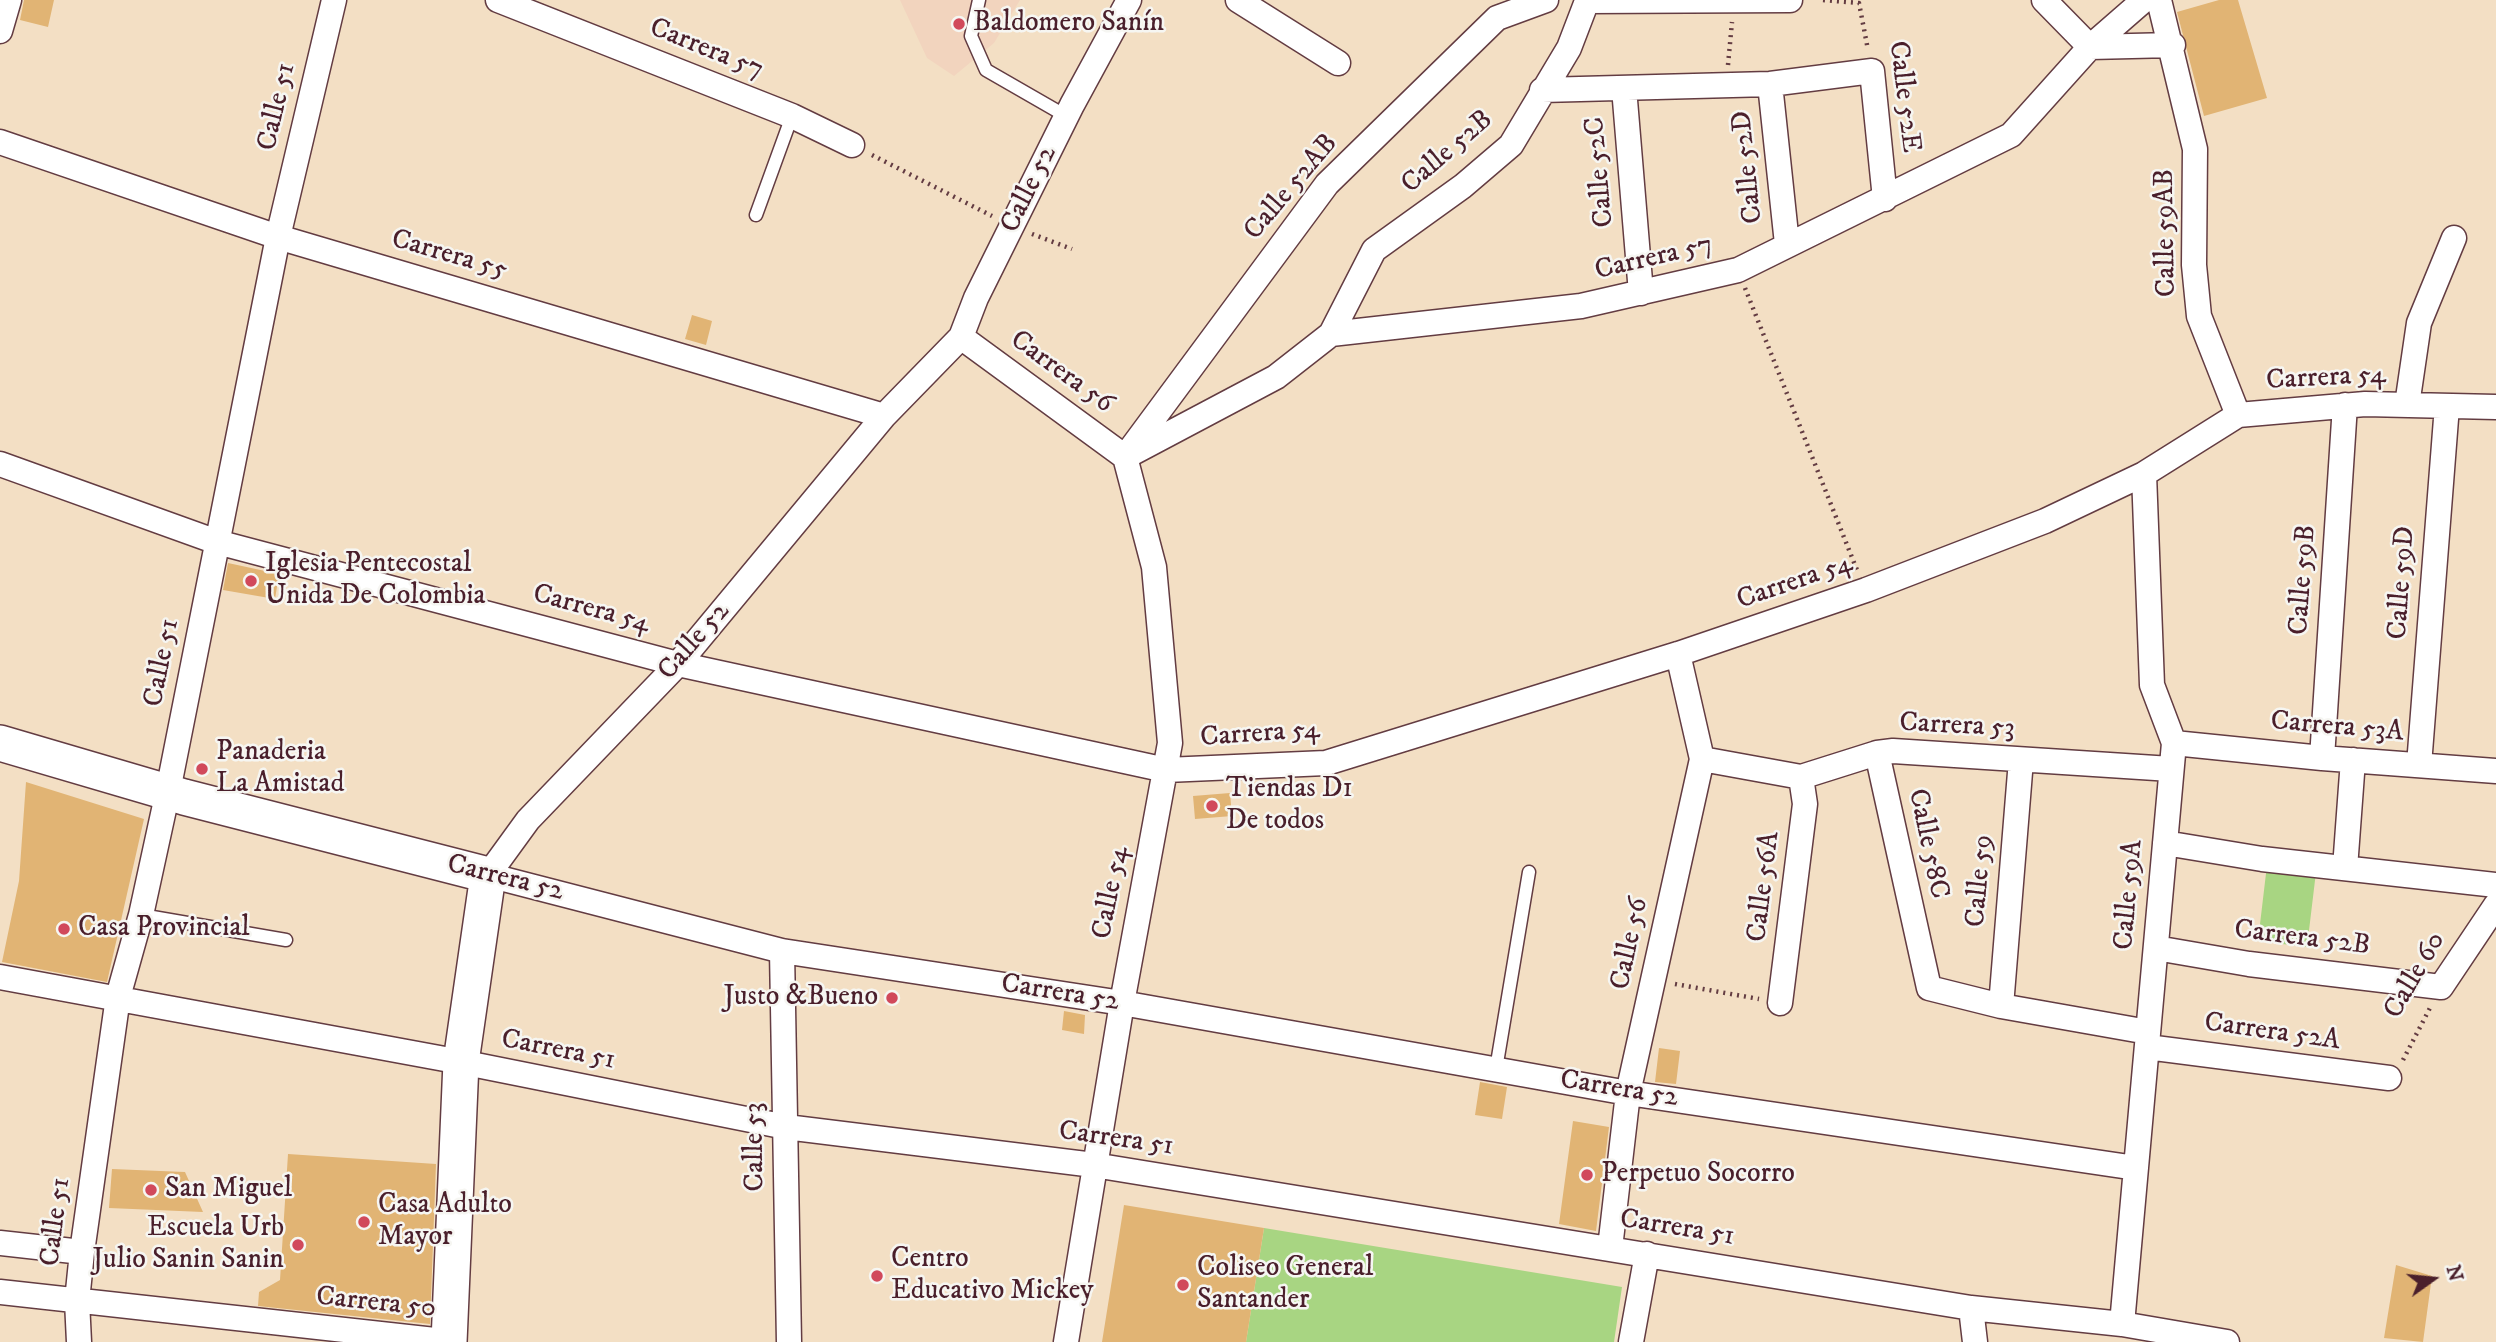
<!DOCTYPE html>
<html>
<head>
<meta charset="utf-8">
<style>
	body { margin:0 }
	#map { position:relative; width:2496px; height:1342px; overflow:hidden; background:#f3dfc4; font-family:"IM FELL DW Pica",serif }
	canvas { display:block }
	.north { position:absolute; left:2398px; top:1244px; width:70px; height:70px; -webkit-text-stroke:5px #f6f6f2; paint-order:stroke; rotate:75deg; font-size:19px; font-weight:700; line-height:28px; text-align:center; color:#4a1f2b }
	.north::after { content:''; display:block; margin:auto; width:24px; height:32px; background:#4a1f2b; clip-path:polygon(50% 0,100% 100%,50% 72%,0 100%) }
</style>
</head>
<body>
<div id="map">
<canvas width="2496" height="1342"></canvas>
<div class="north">N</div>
</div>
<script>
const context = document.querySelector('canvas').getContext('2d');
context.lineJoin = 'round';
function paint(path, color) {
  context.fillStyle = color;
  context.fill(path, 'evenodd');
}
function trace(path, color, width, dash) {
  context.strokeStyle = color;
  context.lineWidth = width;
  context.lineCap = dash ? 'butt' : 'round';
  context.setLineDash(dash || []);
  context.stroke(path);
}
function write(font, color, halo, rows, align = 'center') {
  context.font = font + ' "IM FELL DW Pica",serif';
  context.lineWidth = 5;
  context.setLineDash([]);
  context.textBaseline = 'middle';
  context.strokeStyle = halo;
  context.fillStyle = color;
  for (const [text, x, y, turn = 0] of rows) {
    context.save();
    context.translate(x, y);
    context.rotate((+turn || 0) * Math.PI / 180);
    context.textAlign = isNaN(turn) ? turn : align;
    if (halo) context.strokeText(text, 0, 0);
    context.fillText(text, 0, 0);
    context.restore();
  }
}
paint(new Path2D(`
	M900,0h120l-26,43 -40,33 -27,-18z`), '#f2d4be');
paint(new Path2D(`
	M2267,865l49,7 -9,75 -49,-6z
	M1264,1228l358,59 -8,55h-368z`), '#a8d582');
paint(new Path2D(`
	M24,0h30l-6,27 -28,-7z
	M2219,0h19l29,98 -63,18 -27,-104z
	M692,315l20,6 -6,24 -21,-6z
	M228,563l51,11 -4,25 -52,-9z
	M26,782l118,37 -37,163 -105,-20 17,-81z
	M1230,793l2,23 -37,3 -2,-23z
	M1064,1011l21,4 -1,19 -22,-4z
	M1659,1048l21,3 -4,33 -21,-2z
	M1480,1082l27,5 -5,32 -27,-4z
	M1573,1121l36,6 -13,104 -37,-7z
	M288,1154l148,10 -6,160 -172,-18 1,-14 21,-12z
	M112,1169l73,3 18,40 -94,-4z
	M1124,1205l140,23 -18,114h-144z
	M2396,1265l36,11 -9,66 -39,-4z`), '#e1b474');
const lane = new Path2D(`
	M979,0l-8,36 15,34 80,46
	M756,215l36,-99
	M141,915l145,25
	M1496,1069l33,-197`);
const street = new Path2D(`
	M498,0l294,116 60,29
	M1129,0l-57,105 -96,193 -15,39 -77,79 -206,248 -150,156 -40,55 294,76 340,52 506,90 508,75
	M1238,0l100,63
	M2044,0l46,47 83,-2
	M2159,0l36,149 -1,116 5,51 39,99
	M0,31l9,-31
	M1770,84l17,160
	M1624,88l17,205
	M1542,90l228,-6 102,-13 13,128
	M0,142l278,95 606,179
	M1331,334l43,-84 89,-64 48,-41 58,-97 18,-47 203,-1
	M961,337l164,120
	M2407,405l12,-82 35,-85
	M1130,450l197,-266 170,-166 49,-18
	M1125,457l151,-80 55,-43 250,-28 157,-36 273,-135 79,-88 54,-47
	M0,464l217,78 461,122 488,106 160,-7 352,-109 188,-64 179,-69 99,-47 94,-59 127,-11 131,3
	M2174,743l148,15 174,13
	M1877,753l52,235 72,18 147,26
	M2322,758l23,-353
	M1702,759l99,18 76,-24 16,-2 278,18
	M2419,765l28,-359
	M2165,843l97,16 234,26
	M2345,868l8,-108
	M2156,948l93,16 192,23 55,-82
	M782,951l7,391
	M0,977l461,85 325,65 308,38 877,143 151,16 105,18
	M1780,1003l25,-199 -4,-27
	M2001,1006l20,-246
	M2147,1047l242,31
	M0,1243l82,9
	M1610,1248l18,-155 74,-334 -24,-105
	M0,1292l453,50
	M1971,1308l4,34
	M2122,1324l52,-581 -22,-58 -8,-211
	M79,1342l-2,-41 5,-49 36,-255 23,-82 27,-124 110,-554 56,-237
	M1066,1342l56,-339 48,-260 -16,-176 -29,-110
	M1631,1342l16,-88`);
const secondary = new Path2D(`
	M0,743l184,54 304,78 -27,187 -12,280`);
trace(lane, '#633c42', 15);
trace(street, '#633c42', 27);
trace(secondary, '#633c42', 38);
trace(new Path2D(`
	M1823,0l36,3 9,47
	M1728,65l4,-43
	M872,155l120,61
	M1032,234l40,15
	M1745,288l112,282
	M1675,984l84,15
	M2403,1060l28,-54`), '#633c42', 4.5, [2, 5]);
trace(lane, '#fff', 12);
trace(street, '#fff', 24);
trace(secondary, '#fff', 35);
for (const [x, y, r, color] of [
	[959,24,7,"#d1495b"],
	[251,581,7,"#d1495b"],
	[202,769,7,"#d1495b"],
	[1212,806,7,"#d1495b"],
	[64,929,7,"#d1495b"],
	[892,998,7,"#d1495b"],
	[1587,1175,7,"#d1495b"],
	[151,1190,7,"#d1495b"],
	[364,1222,7,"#d1495b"],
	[298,1245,7,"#d1495b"],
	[877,1276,7,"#d1495b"],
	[1183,1285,7,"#d1495b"]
]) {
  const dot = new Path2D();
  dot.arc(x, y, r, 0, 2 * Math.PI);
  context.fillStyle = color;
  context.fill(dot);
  trace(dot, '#f6f6f2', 2.5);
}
write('28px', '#4a1f2b', '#f6f6f2', [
	["Baldomero Sanín",973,24],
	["Iglesia Pentecostal",265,565],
	["Unida De Colombia",265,597],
	["Panaderia",216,753],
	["La Amistad",216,785],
	["Tiendas D1",1226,790],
	["De todos",1226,822],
	["Casa Provincial",78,929],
	["Justo &Bueno",878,998,"right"],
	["Perpetuo Socorro",1601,1175],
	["San Miguel",165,1190],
	["Casa Adulto",378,1206],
	["Mayor",378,1238],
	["Escuela Urb",284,1229,"right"],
	["Julio Sanin Sanin",284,1261,"right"],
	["Centro",891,1260],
	["Educativo Mickey",891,1292],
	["Coliseo General",1197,1269],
	["Santander",1197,1301]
], 'left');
write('28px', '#4a1f2b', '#f6f6f2', [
	["Carrera 57",706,50,22],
	["Calle 52E",1903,97,83],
	["Calle 51",278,107,-77],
	["Calle 52B",1448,153,-41],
	["Calle 52D",1749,167,-96],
	["Calle 52C",1601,172,-95],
	["Calle 52AB",1292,188,-50],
	["Calle 52",1030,190,-64],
	["Calle 59AB",2167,233,-91],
	["Carrera 55",449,256,16],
	["Carrera 57",1654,259,-13],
	["Carrera 56",1061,373,36],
	["Carrera 54",2326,379,-3],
	["Calle 59B",2304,580,-86],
	["Carrera 54",1795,583,-19],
	["Calle 59D",2403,583,-86],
	["Carrera 54",591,610,15],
	["Calle 52",695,642,-49],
	["Calle 51",163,663,-79],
	["Carrera 53",1957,727,3],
	["Carrera 53A",2337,728,5],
	["Carrera 54",1260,735,-4],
	["Calle 58C",1927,844,78],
	["Carrera 52",505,879,14],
	["Calle 59",1981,881,-85],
	["Calle 56A",1765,887,-83],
	["Calle 54",1112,893,-79],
	["Calle 59A",2130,895,-85],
	["Carrera 52B",2302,939,7],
	["Calle 56",1631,944,-78],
	["Calle 60",2416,976,-60],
	["Carrera 52",1060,994,9],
	["Carrera 52A",2272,1033,8],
	["Carrera 51",558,1051,11],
	["Carrera 52",1619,1090,9],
	["Carrera 51",1116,1140,8],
	["Calle 53",756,1147,-91],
	["Calle 51",57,1222,-83],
	["Carrera 51",1677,1229,9],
	["Carrera 50",376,1304,6]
]);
</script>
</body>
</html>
